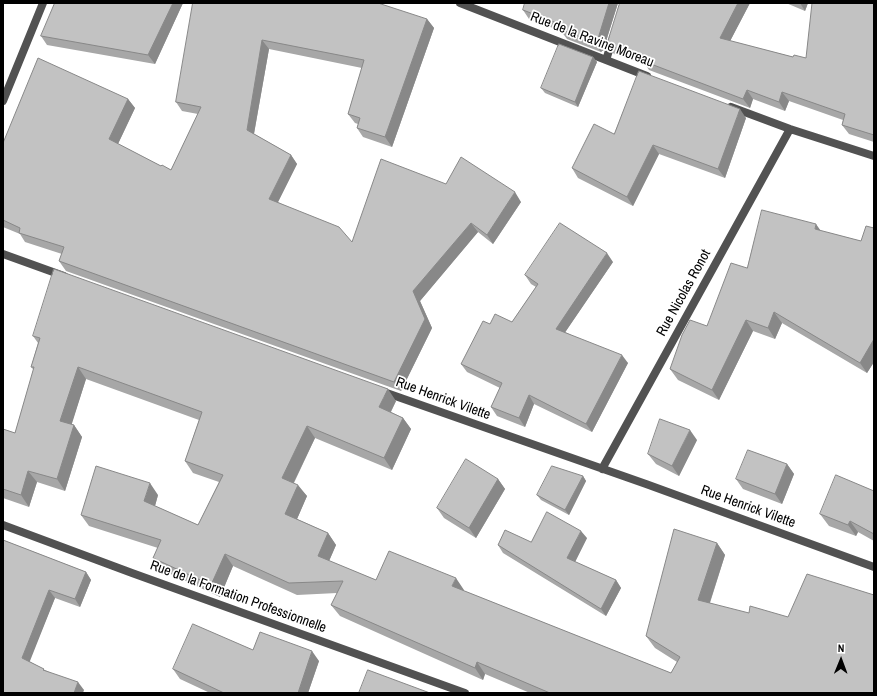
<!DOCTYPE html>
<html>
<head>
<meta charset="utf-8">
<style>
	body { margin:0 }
	#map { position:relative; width:877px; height:696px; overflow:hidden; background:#fff; font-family:"Archivo Narrow",sans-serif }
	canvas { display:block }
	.frame { position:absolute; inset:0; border:4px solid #000; pointer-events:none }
	.north { position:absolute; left:821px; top:640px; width:40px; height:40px; -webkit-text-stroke:3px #fff; paint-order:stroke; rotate:1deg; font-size:11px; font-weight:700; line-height:16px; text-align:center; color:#000 }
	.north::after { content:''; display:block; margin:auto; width:14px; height:18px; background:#000; clip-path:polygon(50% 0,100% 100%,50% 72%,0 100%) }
</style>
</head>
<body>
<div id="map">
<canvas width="877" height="696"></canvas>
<div class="frame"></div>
<div class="north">N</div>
</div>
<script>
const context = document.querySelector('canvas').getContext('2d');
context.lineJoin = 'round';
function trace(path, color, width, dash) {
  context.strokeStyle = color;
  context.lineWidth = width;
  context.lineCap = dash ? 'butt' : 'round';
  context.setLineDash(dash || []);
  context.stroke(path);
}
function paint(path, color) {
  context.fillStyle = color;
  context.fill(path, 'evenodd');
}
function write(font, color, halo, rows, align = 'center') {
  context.font = font + ' "Archivo Narrow",sans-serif';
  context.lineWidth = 3.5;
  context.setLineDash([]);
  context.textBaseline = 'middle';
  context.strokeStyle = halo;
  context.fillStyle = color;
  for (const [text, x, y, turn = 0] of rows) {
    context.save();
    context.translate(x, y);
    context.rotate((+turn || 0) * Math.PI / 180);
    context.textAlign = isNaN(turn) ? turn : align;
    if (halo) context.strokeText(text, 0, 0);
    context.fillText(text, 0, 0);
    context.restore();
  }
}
trace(new Path2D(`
	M460,3l187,73
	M606,60l7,-22
	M3,101l40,-98
	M731,107l59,22 84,27
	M3,254l61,22
	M381,391l265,93 228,83
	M602,469l188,-340
	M3,525l129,48 333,120`), '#525252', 8);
paint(new Path2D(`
	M55,3h128l-28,61 -108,-19 -6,-9z
	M193,3l234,16 7,9 -42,119 -29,-10 -6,-9 1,-4 -3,-1 -7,-9 14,-46 -93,-19 -15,85 37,21 6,9 -19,38 74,40 94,-58 75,18 -28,42 -15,-12 -58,69 12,27 -31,63 -335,-120 -7,-10 3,-7 -37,-12 -5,-8 -17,-7v-84l125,-44 7,9 -17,36 43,22 10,4 27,-56 -16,-3 -6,-9z
	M618,3l-15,48h-1l-1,1 -34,-13 -6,-8 -32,-12 -6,-9z
	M620,3h130l-20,38 63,16 13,1 68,-55v139l-25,-8 -7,-9 1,-5 -54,-19 -4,10 -32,-12 -3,9 -101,-38 -4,-6 -31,-10 -7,-9z
	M786,3h22l-3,8z
	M593,57l4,5 -19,45 -33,-14 -4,-5z
	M746,118l-21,60 -66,-24 -26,52 -55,-28 -6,-10 42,-34z
	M874,228v134l-7,11 -85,-50 -7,16 -22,-8 -34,69 -41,-20 -8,-11 37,-43 40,-58 74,-37 40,10z
	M613,262l-48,70 63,31 -36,69 -58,-28 -9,23 -28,-11 -6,-9 9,-19 -33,-16 -6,-8 29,-40 22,-2 24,-35 -5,-3 -6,-9z
	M33,336l363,65 -5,11 12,6 8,11 -19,41 -77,-32 -21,45 13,13 -10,23 31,14 8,12 -7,16 47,19 88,10v1l207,82 6,-11 -22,-14 -9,-12 71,-93 8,12 -15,48 164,90h-344l-45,-19 -2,6 -143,-64 -9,-11 6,-12 -40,2 -64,-29 -13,31 -58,-27 -9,-12 5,-10 -69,-22 -8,-11 77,-20 -3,11 43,19 21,-43 -26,-9 -8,-12 14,-41 -113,-41 -15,46h3l8,12 -17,54 -28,-9 -8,25 -26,-9v-69l12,4 19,-63 -3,-3 7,-24z
	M697,440l-18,36 -23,-12 -8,-10z
	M787,464l7,10 -12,30 -39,-15 -7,-10z
	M583,476l3,5 -17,34 -28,-15 -4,-5z
	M498,479l7,10 -29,49 -32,-20 -7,-10z
	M874,491v50l-16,-9 -2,4 -27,-10 -9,-12z
	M587,538l-12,24 41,18 5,8 -15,28 -103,-63 -5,-8 33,-3z
	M3,540l83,32 5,8 -11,27 -25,-9 -26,63 16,9 39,20 -81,3z
	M253,650l66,11 -11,32h-98l-30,-14 -7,-10z`), '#a7a7a7');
paint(new Path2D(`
	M173,3h10l-28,61 -7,-9z
	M609,3h9l-15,48 -6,-9z
	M738,3h12l-23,44 -7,-9z
	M800,3h8l-3,8z
	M427,19l7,9 -42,119 -7,-10z
	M262,40l7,9 -16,90 -6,-9z
	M595,41l7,10 -1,1 -6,-9z
	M593,57l4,5 -19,45 -3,-5z
	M747,90l6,9 -3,9 -7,-9z
	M782,92l7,9 -4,10 -6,-9z
	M128,99l7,9 -19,40 -7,-9z
	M740,109l6,9 -21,60 -7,-9z
	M653,145l6,9 -26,52 -6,-9z
	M291,155l6,9 -22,44 -6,-9z
	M515,192l6,10 -28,42 -6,-9z
	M471,223l7,9 -58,69 12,27 -31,63 -7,-9 19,-91z
	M816,224l7,10 -8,-5z
	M607,253l6,9 -51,75 -6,-8z
	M774,312l8,11 -7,16 -7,-11z
	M746,320l7,11 -34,69 -7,-10z
	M874,339v23l-7,11 -7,-10z
	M622,355l6,8 -36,69 -6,-8z
	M78,367l8,12 -17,54 -9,-12z
	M388,389l8,12 -9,18 -8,-12z
	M529,395l5,9 -9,23 -6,-9z
	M403,418l8,11 -19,41 -8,-12z
	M74,425l8,12 -17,54 -8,-12z
	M307,426l8,12 -25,52 -8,-12z
	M690,430l7,10 -18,36 -7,-10z
	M787,464l7,10 -12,30 -7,-10z
	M28,471l9,11 -8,25 -8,-12z
	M583,476l3,5 -17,34 -4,-5z
	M498,479l7,10 -29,49 -7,-10z
	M150,483l8,12 -5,18 -9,-12z
	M298,485l9,11 -13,30 -9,-12z
	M850,521l8,11 -2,4 -8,-11z
	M581,531l6,7 -14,28 -6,-8z
	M328,533l8,12 -10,23 -8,-12z
	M717,543l8,12 -18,56 -9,-11z
	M225,554l8,12 -13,31 -9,-12z
	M86,572l5,8 -11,27 -5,-8z
	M456,578l8,12 -4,8 -8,-12z
	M616,580l5,8 -15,28 -5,-7z
	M49,590l6,8 -27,68 -6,-8z
	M312,651l7,10 -11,32h-10z
	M477,662l8,12 -2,6 -8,-12z
	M78,682l6,8 -1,3h-9z`), '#888');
const building = new Path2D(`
	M55,3h118l-25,52 -107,-19z
	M193,3h185l49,16 -42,118 -28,-9 3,-10 -12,-4 16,-54 -102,-20 -15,90 44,25 -22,44 70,28 13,15 29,-83 65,25 15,-27 54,35 -28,43 -16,-12 -58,68 12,28 -31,63 -335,-121 5,-14 -45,-14 1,-5 -17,-8v-77l35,-85 90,41 -19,40 52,27 1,-1 9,5 30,-63 -25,-5z
	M525,3h84l-12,39 -2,-1v2l-35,-14 2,-4 -39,-15z
	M620,3h118l-18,35 73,19 1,-2 12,3 6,-55h62v132l-32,-10 3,-11 -63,-22 -3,10 -32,-12 -4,9 -100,-38 1,-4 -37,-12z
	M559,44l34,13 -18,45 -34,-14z
	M639,71l101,38 -22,60 -65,-24 -26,52 -55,-29 22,-44 20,10z
	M762,210l54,14 -1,5 46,12 5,-15 8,2v111l-14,24 -86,-51 -6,16 -22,-8 -34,70 -42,-21 12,-34 8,-15 17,6 24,-63 16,5z
	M560,223l47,30 -51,76 66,26 -36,69 -57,-29 -10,23 -28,-11 11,-24 -41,-19 22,-43 7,3 5,-10 17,8 26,-38 -13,-9z
	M54,269l334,120 -9,18 24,11 -19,40 -77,-32 -25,52 16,7 -13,29 43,19 -10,23 58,24 13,-29 67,27 -4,8 219,87 9,-16 -34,-21 28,-107 43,14 -19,57 51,13 1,-7 38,11 19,-43 67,21v98h-324l-73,-31 -2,6 -144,-63 12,-24 -54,2 -64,-29 -14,31 -58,-27 8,-18 -80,-25 15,-49 54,17 -6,18 54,24 25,-50 -38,-14 17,-49 -124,-45 -18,54 14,4 -17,54 -29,-8 -7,24 -18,-6v-60l12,4 19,-66h-3l9,-29 -7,-2z
	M660,419l30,11 -18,36 -24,-12z
	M748,450l39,14 -12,30 -39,-15z
	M466,459l32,20 -29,49 -32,-20z
	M552,466l31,10 -18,34 -28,-15z
	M836,475l38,16v43l-24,-13 -2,4 -28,-11z
	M547,512l34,19 -14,27 49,22 -15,29 -103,-64 7,-15 26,12z
	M3,540l83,32 -11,27 -26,-9 -27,68 22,11 -1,1 35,12 -4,11h-71z
	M193,624l60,26 7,-18 52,19 -14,42h-74l-51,-24z
	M368,670l62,23h-71z`);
paint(building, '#c2c2c2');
trace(building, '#888', 1);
write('14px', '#000', '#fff', [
	["Rue de la Ravine Moreau",592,40,21],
	["Rue Nicolas Ronot",684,293,-61],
	["Rue Henrick Vilette",443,399,20],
	["Rue Henrick Vilette",748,507,20],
	["Rue de la Formation Professionnelle",238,597,20]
]);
</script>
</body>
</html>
